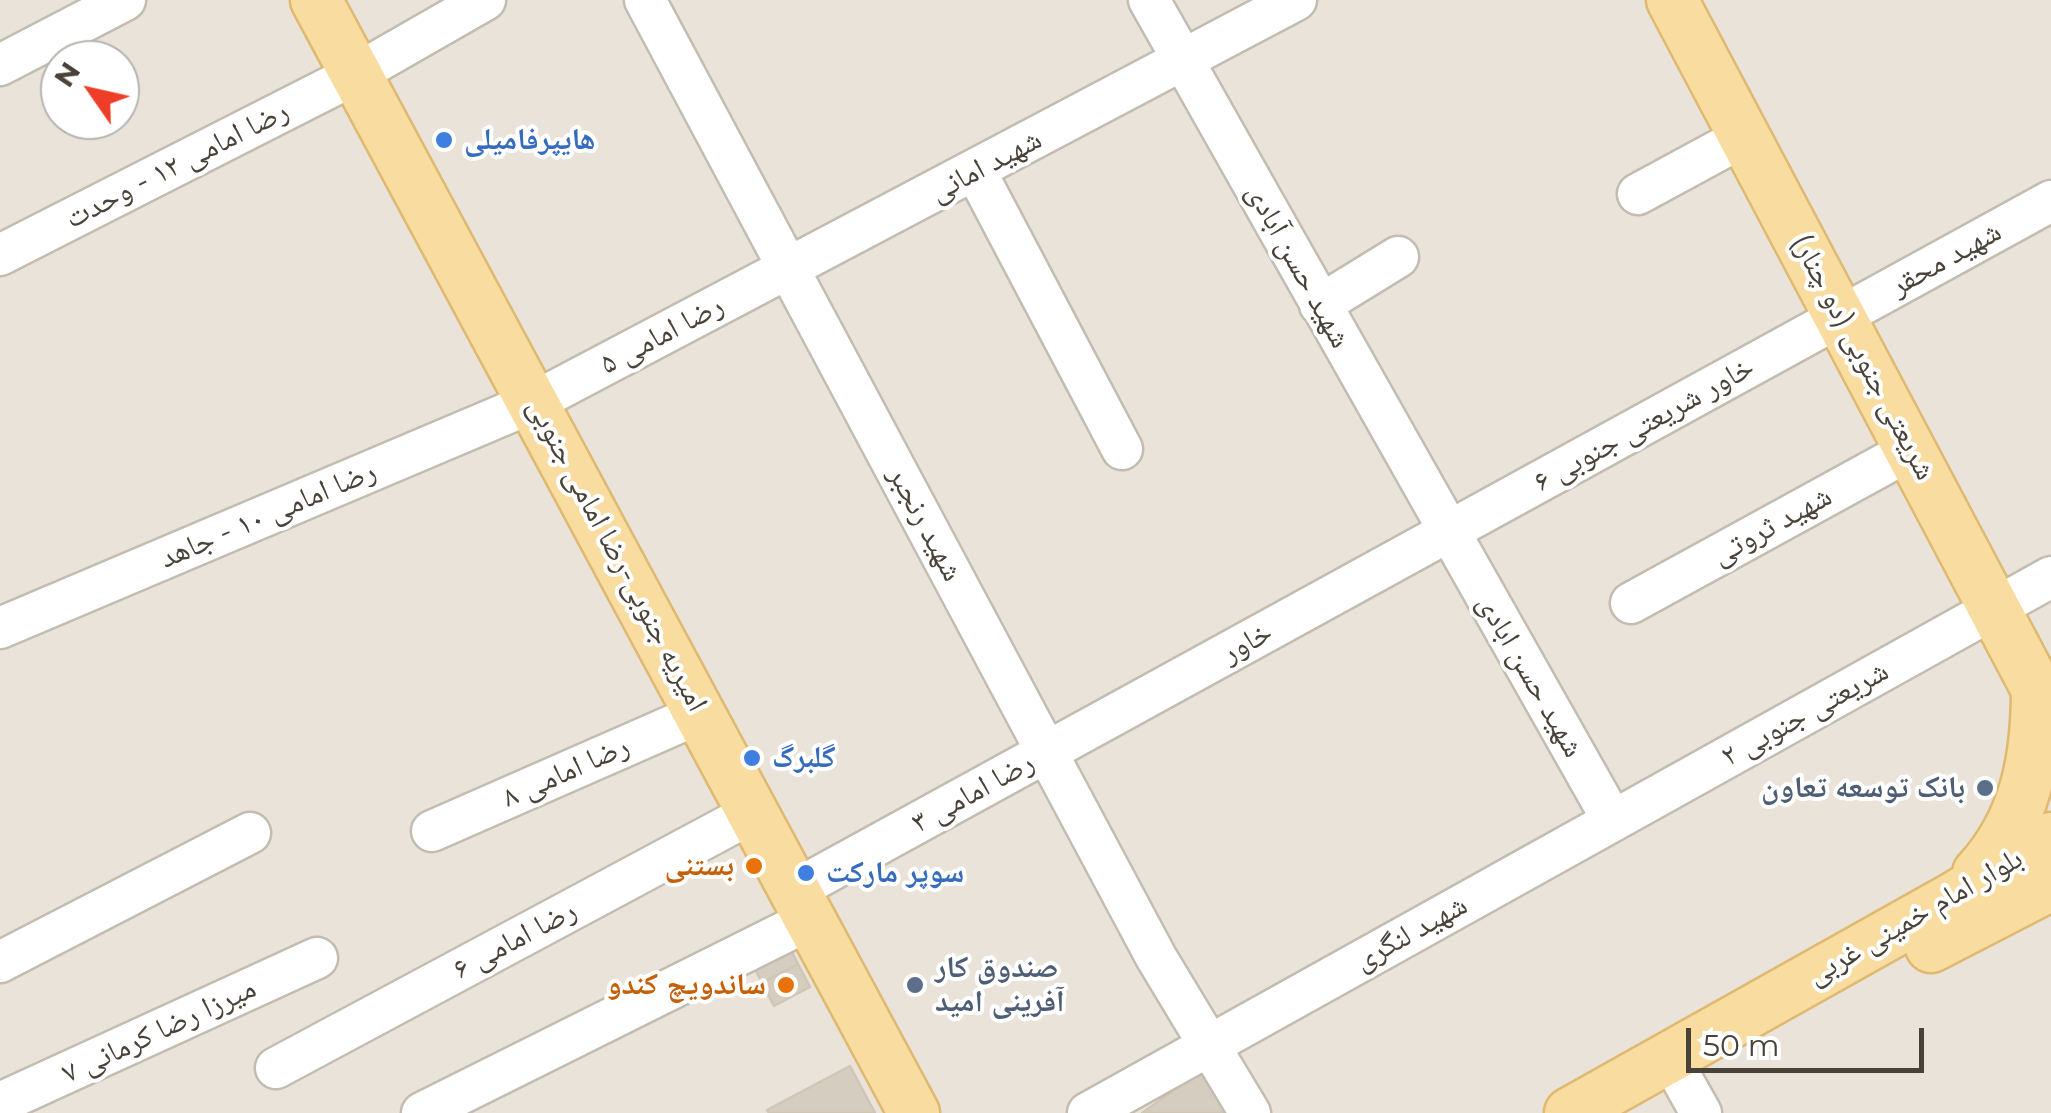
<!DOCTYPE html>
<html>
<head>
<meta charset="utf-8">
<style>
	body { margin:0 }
	#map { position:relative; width:2051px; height:1113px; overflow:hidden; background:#f5f2eb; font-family:Montserrat,sans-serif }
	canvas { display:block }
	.north { position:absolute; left:40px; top:40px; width:100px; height:100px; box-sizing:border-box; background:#fff; border:2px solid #b6b3b0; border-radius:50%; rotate:304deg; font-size:28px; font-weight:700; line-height:40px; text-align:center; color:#494239 }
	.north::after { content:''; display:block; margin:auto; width:35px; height:45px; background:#ef3e28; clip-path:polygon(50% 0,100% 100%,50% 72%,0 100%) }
	.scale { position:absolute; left:1686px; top:1028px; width:238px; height:45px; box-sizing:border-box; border:5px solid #494239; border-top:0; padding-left:12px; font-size:30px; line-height:35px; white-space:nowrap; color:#494239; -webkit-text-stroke:8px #fff; paint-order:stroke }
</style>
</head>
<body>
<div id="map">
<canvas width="2051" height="1113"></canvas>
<div class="north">N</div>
<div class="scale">50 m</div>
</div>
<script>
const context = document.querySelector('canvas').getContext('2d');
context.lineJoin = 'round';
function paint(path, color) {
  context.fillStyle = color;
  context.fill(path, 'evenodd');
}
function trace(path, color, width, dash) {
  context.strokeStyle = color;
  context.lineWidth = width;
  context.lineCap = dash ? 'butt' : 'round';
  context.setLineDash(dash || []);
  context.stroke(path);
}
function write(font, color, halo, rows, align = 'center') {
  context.font = font + ' Montserrat,"Noto Naskh Arabic",sans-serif';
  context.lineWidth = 8;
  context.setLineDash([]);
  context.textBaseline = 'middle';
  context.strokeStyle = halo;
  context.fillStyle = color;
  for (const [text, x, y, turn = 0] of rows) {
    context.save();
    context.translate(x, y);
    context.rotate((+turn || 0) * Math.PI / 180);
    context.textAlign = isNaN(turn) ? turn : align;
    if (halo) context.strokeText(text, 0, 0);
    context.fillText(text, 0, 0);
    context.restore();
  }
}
paint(new Path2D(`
	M0,0h2051v1113h-2051zM60,60h60v60h-60z`), '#e9e3da');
const building = new Path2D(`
	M790,948l8,16 -36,19 -8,-16z
	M798,964l12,23 -36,19 -12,-23z
	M850,1066l25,47h-106l-2,-3z
	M1206,1067l29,46h-93z`);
paint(building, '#d6cdc1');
trace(building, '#d1c5b5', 2.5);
const minor = new Path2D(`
	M645,0l511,957 94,156
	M1149,0l464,821
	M0,65l125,-65
	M976,172l146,277
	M1638,194l107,-58
	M0,255l354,-180 131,-75
	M1320,305l78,-48
	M1631,603l281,-154
	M0,628l536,-227 760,-401
	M432,831l269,-118
	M795,890l1256,-689
	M0,962l250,-129
	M276,1068l478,-256
	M1683,1081l18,32
	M0,1103l317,-145
	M422,1113l389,-194
	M1088,1113l963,-536`);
const major = new Path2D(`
	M316,0l598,1113
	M1672,0l379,716
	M1978,873c48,-52 59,-115 59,-184
	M1931,947l120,-62
	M1570,1113l387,-217 94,-58`);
trace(minor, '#c3bcb1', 45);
trace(major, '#dfb970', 55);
trace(minor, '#fff', 40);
trace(major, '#f9dca0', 50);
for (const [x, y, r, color] of [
	[444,140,10,"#3f7fe0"],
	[752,758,10,"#3f7fe0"],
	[1985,788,10,"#5c6f8a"],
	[754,866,10,"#e8710a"],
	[806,873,10,"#3f7fe0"],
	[786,985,10,"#e8710a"],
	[915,985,10,"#5c6f8a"]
]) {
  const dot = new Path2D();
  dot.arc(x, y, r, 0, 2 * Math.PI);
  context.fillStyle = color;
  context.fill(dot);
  trace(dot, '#fff', 4);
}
write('bold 30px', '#366cbe', '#fff', [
	["هایپرفامیلی",464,140],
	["گلبرگ",772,758],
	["سوپر مارکت",826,873]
], 'left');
write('30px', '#494239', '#fff', [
	["رضا امامی ۱۲ - وحدت",177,165,-27],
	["شهید امانی",986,166,-28],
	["شهید محقر",1946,259,-29],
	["شهید حسن آبادی",1298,266,61],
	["رضا امامی ۵",662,335,-28],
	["شریعتی جنوبی (دو چنار)",1863,357,62],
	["خاور شریعتی جنوبی ۶",1644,425,-29],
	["رضا امامی ۱۰ - جاهد",268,515,-23],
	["شهید رنجبر",925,524,62],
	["شهید ثروتی",1772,526,-29],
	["امیریه جنوبی-رضا امامی جنوبی",617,555,62],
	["خاور",1247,643,-29],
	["شهید حسن ابادی",1530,676,60],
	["شریعتی جنوبی ۲",1805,714,-29],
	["رضا امامی ۸",566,772,-24],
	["رضا امامی ۳",973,793,-29],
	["بلوار امام خمینی غربی",1915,917,-30],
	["شهید لنگری",1411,933,-29],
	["رضا امامی ۶",515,940,-28],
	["میرزا رضا کرمانی ۷",159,1031,-25]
]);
write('bold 30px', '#4e5e75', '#fff', [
	["بانک توسعه تعاون",1965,788],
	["صندوق کار",935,968,"left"],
	["آفرینی امید",935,1002,"left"]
], 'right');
write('bold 30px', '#c56008', '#fff', [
	["بستنی",734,866],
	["ساندویچ کندو",766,985]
], 'right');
</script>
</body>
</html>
